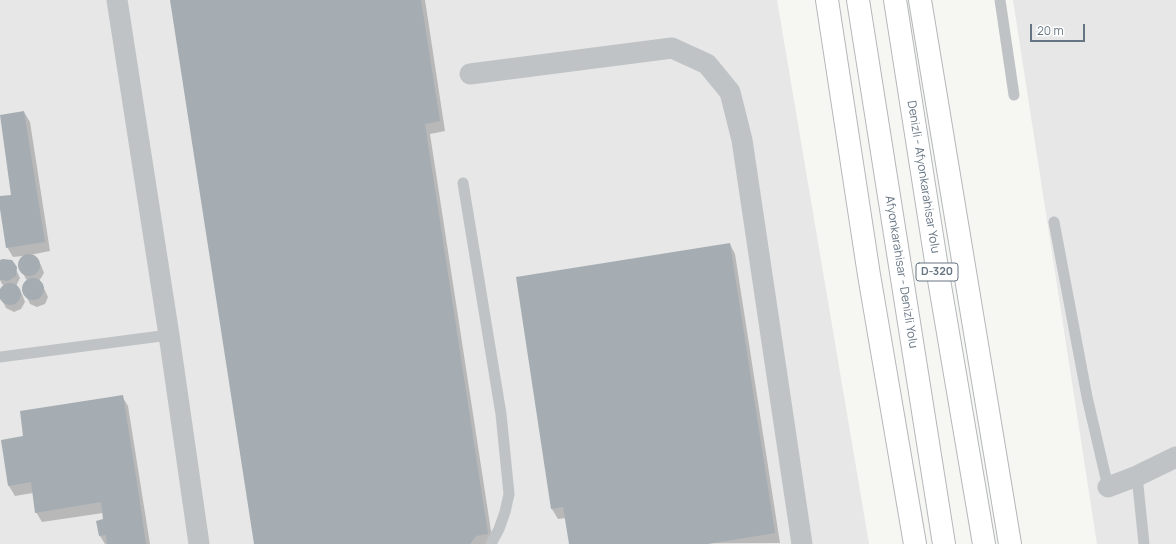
<!DOCTYPE html>
<html>
<head>
<meta charset="utf-8">
<style>
  body { margin:0 }
  #map { position:relative; width:1176px; height:544px; overflow:hidden; background:#f6f6f2; font-family:Manrope,sans-serif }
  canvas { display:block }
  .scale { position:absolute; left:1030px; top:24px; width:55px; height:18px; box-sizing:border-box; border:2px solid #667583; border-top:0; padding-left:5px; font-size:12px; line-height:14px; white-space:nowrap; color:#667583; -webkit-text-stroke:3px #fff; paint-order:stroke }
</style>
</head>
<body>
<div id="map">
<canvas width="1176" height="544"></canvas>
<div class="scale">20 m</div>
</div>
<script>
const ctx = document.querySelector('canvas').getContext('2d');
ctx.lineJoin = 'round';
function fill(path, color) { ctx.fillStyle = color; ctx.fill(path, 'evenodd'); }
const poly = rows => new Path2D(rows.map(r => 'M' + r).join(''));
function stroke(path, color, width, dash) { ctx.strokeStyle = color; ctx.lineWidth = width; ctx.lineCap = dash ? 'butt' : 'round'; ctx.setLineDash(dash || []); ctx.stroke(path); }
function write(font, color, halo, rows, align = 'center') {
  ctx.font = font + ' Manrope,sans-serif'; ctx.lineWidth = 4; ctx.setLineDash([]); ctx.textBaseline = 'middle'; ctx.strokeStyle = halo; ctx.fillStyle = color; for (const [text, x, y, turn = 0] of rows) {
    ctx.save(); ctx.translate(x, y); ctx.rotate((+turn || 0) * Math.PI / 180); ctx.textAlign = isNaN(turn) ? turn : align; if (halo) ctx.strokeText(text, 0, 0); ctx.fillText(text, 0, 0); ctx.restore();
  }
}
fill(poly([
  [0,0,777,0,869,544,0,544],
  [1013,0,1176,0,1176,544,1097,544]
]), '#e6e7e6');
fill(poly([
  [171,0,425,0,445,131,430,134,493,544,255,544],
  [24,112,30,122,50,251,30,255,37,258,41,265,44,273,39,281,41,282,48,297,45,304,37,307,30,304,23,289,26,281,29,281,26,279,19,265,23,256,13,257,7,247,0,202,0,197,13,196],
  [730,244,735,254,780,543,570,544,566,518,558,519,552,509,517,278],
  [0,262,13,263,20,278,16,286,22,294,25,302,21,309,14,312,6,308,0,295,3,286,5,286,2,284,0,280],
  [122,396,128,406,150,544,105,544,100,536,105,520,103,513,42,522,36,512,33,493,15,496,9,486,25,437]
]), '#0003');
fill(poly([
  [170,0,421,0,440,121,425,124,488,534,476,536,470,544,254,544],
  [24,111,45,242,6,248,0,209,0,196,11,195,0,115],
  [730,243,775,533,708,544,569,544,563,507,551,509,516,277],
  '18 265a11 11 0 1 1 22 0a11 11 0 1 1-22 0Z',
  [3,259,12,260,17,267,16,276,8,281,0,280,0,260],
  '22 289a11 11 0 1 1 22 0a11 11 0 1 1-22 0Z',
  '-1 294a11 11 0 1 1 22 0a11 11 0 1 1-22 0Z',
  [123,395,139,496,146,544,107,544,106,535,99,536,96,521,103,519,101,502,35,513,31,482,8,486,1,440,23,436,20,411]
]), '#a5adb3');
const trunk = poly([
  [827,0,869,275,915,544],
  [858,0,944,544],
  [895,0,938,274,984,544],
  [920,0,1010,544]
]);
stroke(trunk, '#b4b7ba', 24);
stroke(poly([
  [1000,0,1014,95],
  [463,183,501,414,509,494,505,512,499,529,491,544],
  [1054,222,1087,397,1108,487],
  [0,357,169,335],
  [1137,476,1144,544]
]), '#bfc3c6', 11);
stroke(poly([
  [117,0,169,335,199,544],
  [470,74,672,48,707,64,730,92,742,140,802,544],
  [1108,487,1137,476,1176,457]
]), '#bfc3c6', 21);
stroke(trunk, '#fff', 22);
for (const [x, y, w] of [
  [937,272,42]
]) { const box = new Path2D(); box.roundRect(x - w / 2, y - 9, w, 18, 3); ctx.fillStyle = '#fff'; ctx.fill(box); stroke(box, '#667583', 1); }
write('bold 11px', '#667583', null, [
  ["D-320",937,272]
]);
write('12px', '#667583', '#fff', [
  ["Denizli - Afyonkarahisar Yolu",923,177,81],
  ["Afyonkarahisar - Denizli Yolu",901,272,81]
]);
</script>
</body>
</html>
